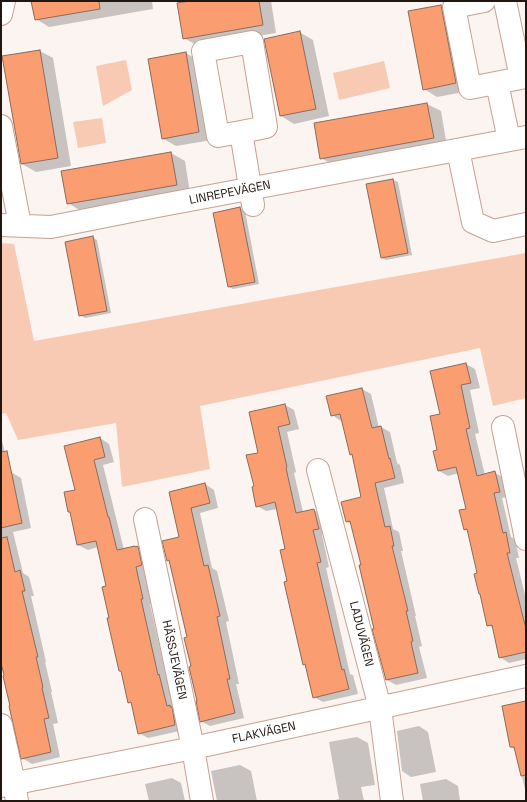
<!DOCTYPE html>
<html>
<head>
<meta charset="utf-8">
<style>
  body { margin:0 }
  #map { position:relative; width:527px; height:802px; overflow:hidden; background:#fbf4f0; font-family:"Space Grotesk",sans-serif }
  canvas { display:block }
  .frame { position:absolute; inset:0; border:2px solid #221610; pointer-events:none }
</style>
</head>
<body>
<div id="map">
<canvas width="527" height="802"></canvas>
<div class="frame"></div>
</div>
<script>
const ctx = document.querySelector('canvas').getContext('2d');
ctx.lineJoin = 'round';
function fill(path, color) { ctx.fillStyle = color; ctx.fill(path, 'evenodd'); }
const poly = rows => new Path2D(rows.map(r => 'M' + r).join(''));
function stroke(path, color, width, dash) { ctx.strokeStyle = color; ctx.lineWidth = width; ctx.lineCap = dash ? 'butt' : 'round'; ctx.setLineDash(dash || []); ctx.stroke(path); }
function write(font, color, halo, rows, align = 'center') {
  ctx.font = font + ' "Space Grotesk",sans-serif'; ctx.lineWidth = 3; ctx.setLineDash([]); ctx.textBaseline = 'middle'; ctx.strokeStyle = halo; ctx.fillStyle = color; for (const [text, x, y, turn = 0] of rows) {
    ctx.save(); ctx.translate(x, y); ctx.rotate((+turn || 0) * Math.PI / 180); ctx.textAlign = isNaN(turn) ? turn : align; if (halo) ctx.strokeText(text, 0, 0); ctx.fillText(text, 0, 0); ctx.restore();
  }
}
fill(poly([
  [126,60,132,90,103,106,96,66],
  [384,61,390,88,339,100,333,73],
  [102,118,106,143,78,148,73,122],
  [1,243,14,244,34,341,526,253,526,398,493,406,480,348,200,406,210,469,122,487,116,423,18,440,6,413,1,414]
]), '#f9cab3');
fill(poly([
  [32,1,152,1,153,9,49,27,36,19],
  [197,1,271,1,276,33,198,46,184,38],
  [440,6,454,13,469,91,437,97,424,89],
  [299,32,313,40,329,116,294,124,281,116],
  [40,51,53,58,71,166,36,172,22,164],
  [186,53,199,61,212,140,176,146,162,138],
  [427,104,441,111,447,146,335,166,321,158,315,124],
  [171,153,185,161,190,193,81,211,68,203],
  [393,180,398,182,412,255,386,260,382,258,367,185],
  [240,208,245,211,259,284,233,289,229,287,214,213],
  [92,237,97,240,111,313,85,318,80,315],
  [466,364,475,369,480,388,470,390,479,433,475,434,485,475,495,473,504,478,508,497,502,498,511,537,515,539,519,558,516,558,526,599,526,659,509,663,500,657,494,628,488,625,478,574,468,531,465,529,467,509,459,473,448,476,439,471,439,451,441,415],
  [362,389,371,394,379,428,381,427,390,432,397,463,400,465,404,483,384,488,393,529,399,532,403,551,401,551,416,616,415,616,422,646,419,647,427,678,396,685,387,680,352,524,347,522,362,498,353,455,351,454,343,420,341,421,332,415],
  [285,405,294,410,299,429,287,432,296,472,294,473,303,512,314,510,323,515,328,534,322,535,329,567,326,568,350,674,353,675,358,694,323,702,314,697,307,666,304,664,288,582,287,550,277,509,266,511,257,506,255,487,260,453],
  [1,437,10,473,11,472,21,478,31,528,13,532,23,573,29,577,34,596,31,596,46,662,45,662,52,692,51,692,58,723,53,724,60,757,32,764,22,758,1,659],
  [100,438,109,444,114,462,103,465,124,550,138,547,147,553,151,570,144,572,152,604,150,604,167,680,169,681,184,730,148,738,139,733,133,704,129,702,122,672,120,670,111,619,107,587,98,547,88,550,78,545,71,513,69,512,76,491],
  [205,484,214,490,218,508,200,513,212,568,217,571,229,621,226,622,239,684,236,684,244,718,210,726,201,721,192,667,188,638,171,562,167,560,181,538,170,492],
  [526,702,526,793,515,749,511,747],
  [419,726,428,732,436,772,411,777,402,771,397,731],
  [357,737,368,743,375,785,361,787,364,801,331,801,339,799,329,742],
  [240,765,251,771,257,801,217,801,211,771],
  [172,778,181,783,185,801,149,801,145,784],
  [446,779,458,786,460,801,423,801,420,784]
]), '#0003');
const building = poly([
  [31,1,99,1,100,9,35,20,31,1],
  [190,1,259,1,263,25,183,39,177,3,190,1],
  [441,5,456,83,423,90,408,11,441,5],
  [300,31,316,109,280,116,264,39,300,31],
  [40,50,58,158,21,164,2,56,40,50],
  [186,52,199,132,162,139,148,59,186,52],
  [427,103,434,138,320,159,314,123,427,103],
  [171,152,177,185,67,204,61,171,171,152],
  [393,179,408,253,381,258,366,184,393,179],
  [240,207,255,282,228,287,213,213,240,207],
  [93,236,107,311,79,316,65,242,93,236],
  [466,363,471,383,461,385,470,428,466,429,477,476,495,471,500,492,494,493,503,533,506,532,510,553,507,553,526,629,526,652,499,658,492,625,487,626,480,594,479,594,474,574,477,573,467,529,464,530,459,510,466,509,456,467,438,471,433,451,437,450,430,416,440,414,430,371,466,363],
  [362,388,372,428,381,426,389,459,390,458,395,478,375,483,385,527,390,526,394,546,392,546,408,611,406,611,413,641,411,642,418,673,386,680,372,629,374,629,359,565,361,565,350,521,346,522,341,502,361,497,352,454,350,455,340,414,331,416,326,396,362,388],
  [285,404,290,424,278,427,287,467,286,468,296,513,314,509,319,529,313,530,321,562,317,563,342,670,344,669,349,689,313,698,305,664,303,665,284,582,287,581,280,550,285,549,275,502,256,507,252,487,254,486,246,455,258,453,249,412,285,404],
  [100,437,105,457,94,460,108,517,109,517,117,550,135,546,135,547,138,546,142,565,136,567,143,599,141,599,158,675,159,674,167,706,170,705,170,707,172,707,175,725,138,734,131,702,128,703,121,671,119,671,107,618,109,618,102,587,106,586,96,541,77,545,70,512,68,512,64,492,75,490,64,446,100,437],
  [7,451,22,523,1,528,1,452,7,451],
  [205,483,210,503,191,508,204,566,208,565,220,616,217,617,230,679,227,679,235,713,200,722,196,701,197,701,189,667,191,666,184,638,187,637,169,560,167,561,162,541,179,537,169,492,205,483],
  [7,537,15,572,20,570,25,591,22,591,38,657,36,657,43,687,42,688,49,718,44,719,51,752,21,759,9,706,10,706,3,676,4,675,1,663,1,538,7,537],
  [526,701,526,775,521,776,514,747,510,747,502,706,526,701]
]);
fill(building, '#fa9e71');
stroke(building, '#8a6a5b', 1);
const minor = poly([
  [484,1,454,7,470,88,521,78,505,1],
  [1,14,4,1],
  [497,83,509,140],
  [1,126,20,225],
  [241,132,218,136,203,51,252,42,266,127,241,132,253,205],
  [458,150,473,222,493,231,526,224],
  [1,225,51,227,152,207,526,137],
  [503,427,526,539],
  [318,470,380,708,392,801],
  [145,519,193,748,202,801],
  [1,725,14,783,17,801],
  [1,786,193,748,526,676]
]);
stroke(minor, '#c5a292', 24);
stroke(minor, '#fff', 22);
write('12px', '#221610', '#fff', [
  ["LINREPEVÄGEN",230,193,-11],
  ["LADUVÄGEN",361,634,76],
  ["HÄSSJEVÄGEN",174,660,78],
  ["FLAKVÄGEN",264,733,-12]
]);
</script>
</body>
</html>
